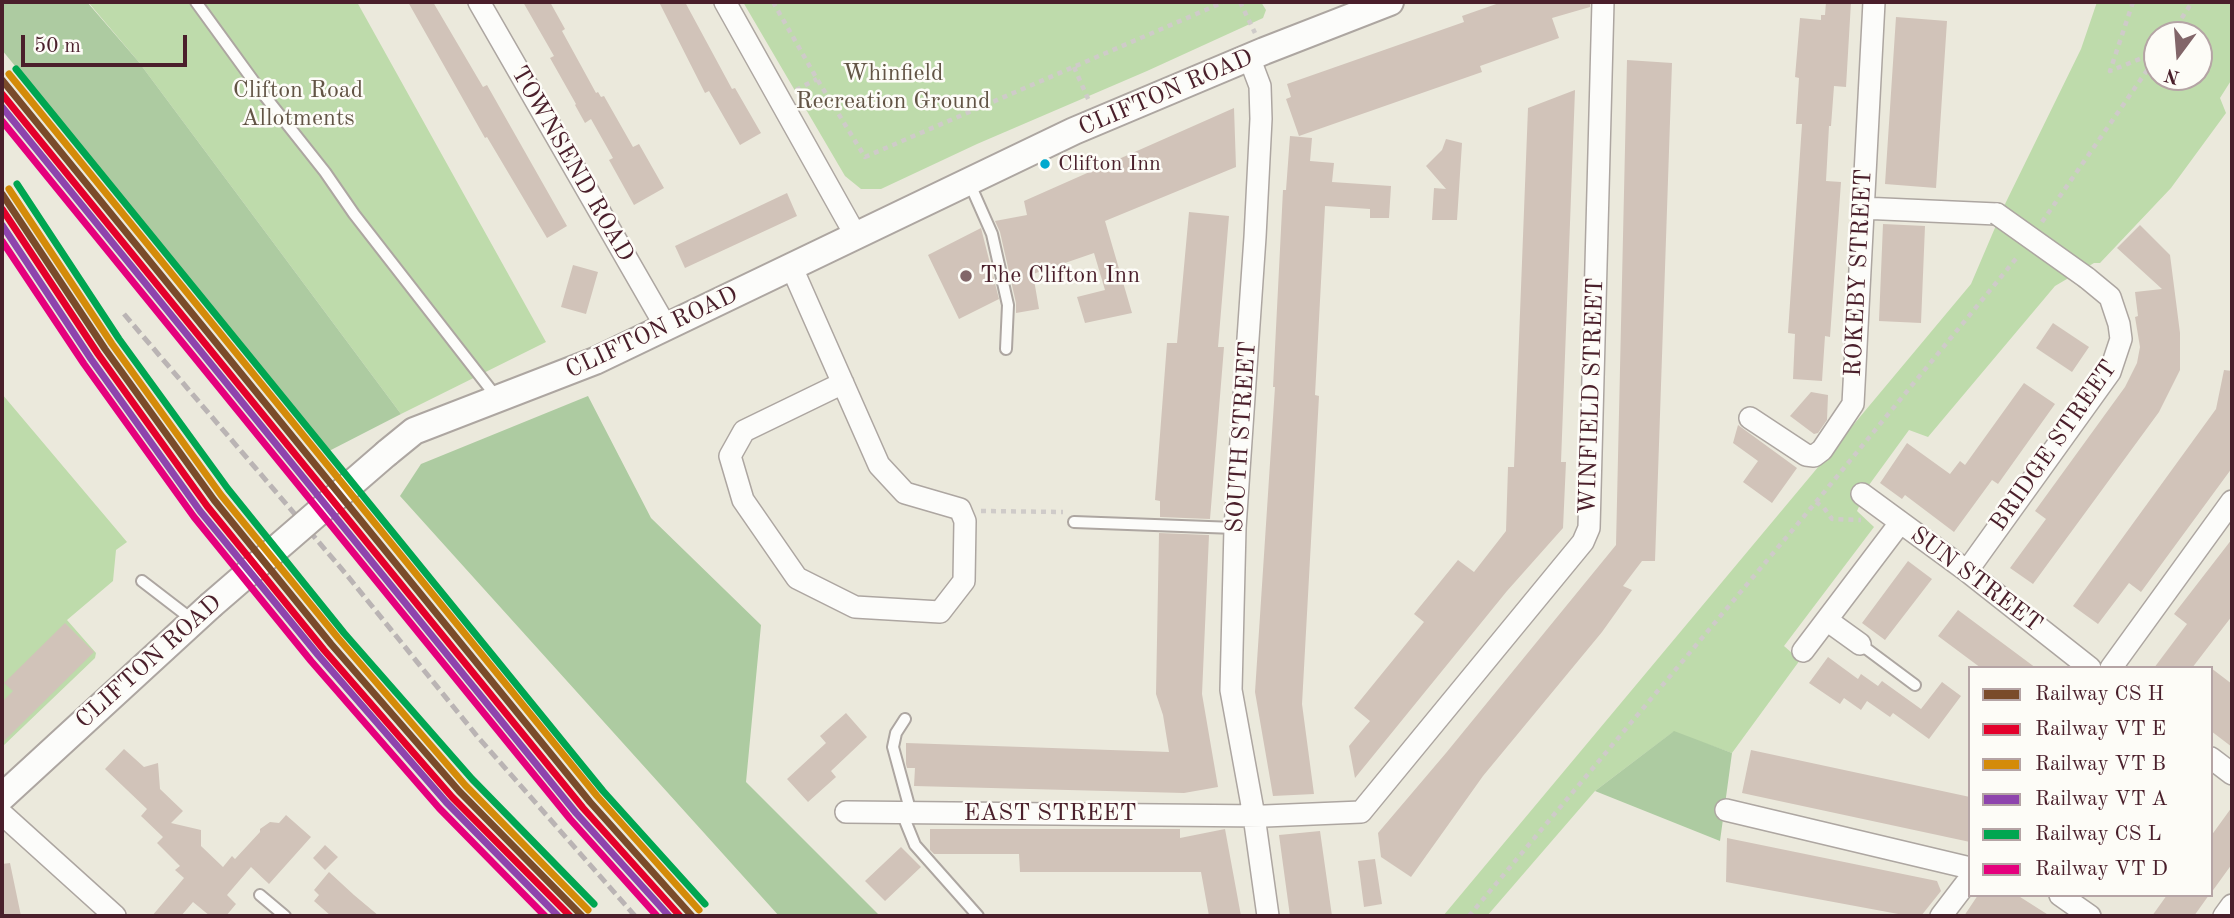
<!DOCTYPE html>
<html>
<head>
<meta charset="utf-8">
<style>
  body { margin:0 }
  #map { position:relative; width:2234px; height:918px; overflow:hidden; background:#ebe9dc; font-family:"Old Standard TT",serif }
  canvas { display:block }
  .frame { position:absolute; inset:0; border:4px solid #4a1f2b; pointer-events:none }
  .legend { position:absolute; left:1968px; top:666px; width:245px; height:231px; box-sizing:border-box; background:#fdfcf7; border:2px solid #b5a4a5; margin:0; padding:9px 12px; list-style:none; font-size:21px; color:#4a1f2b }
  .legend li { display:flex; align-items:center; gap:14px; height:35px }
  .legend b { width:35px; border:2px solid #b5a4a5 }
  .north { position:absolute; left:2143px; top:21px; width:70px; height:70px; box-sizing:border-box; background:#fdfcf7; border:2px solid #b5a4a5; border-radius:50%; rotate:196deg; font-size:19px; font-weight:700; line-height:28px; text-align:center; color:#4a1f2b }
  .north::after { content:''; display:block; margin:auto; width:24px; height:32px; background:#826669; clip-path:polygon(50% 0,100% 100%,50% 72%,0 100%) }
  .scale { position:absolute; left:21px; top:35px; width:166px; height:32px; box-sizing:border-box; border:4px solid #4a1f2b; border-top:0; padding-left:9px; font-size:21px; line-height:24px; white-space:nowrap; color:#4a1f2b; -webkit-text-stroke:5px #fdfcf7; paint-order:stroke }
</style>
</head>
<body>
<div id="map">
<canvas width="2234" height="918"></canvas>
<div class="frame"></div>
<ul class="legend">
<li><b style="height:9px;background:#7a4b2a"></b>Railway CS H</li>
<li><b style="height:9px;background:#e4002b"></b>Railway VT E</li>
<li><b style="height:9px;background:#d48b09"></b>Railway VT B</li>
<li><b style="height:9px;background:#8e44ad"></b>Railway VT A</li>
<li><b style="height:9px;background:#00a651"></b>Railway CS L</li>
<li><b style="height:9px;background:#e5007d"></b>Railway VT D</li>
</ul>
<div class="north">N</div>
<div class="scale">50 m</div>
</div>
<script>
const ctx = document.querySelector('canvas').getContext('2d');
ctx.lineJoin = 'round';
function fill(path, color) { ctx.fillStyle = color; ctx.fill(path, 'evenodd'); }
const poly = rows => new Path2D(rows.map(r => 'M' + r).join(''));
function stroke(path, color, width, dash) { ctx.strokeStyle = color; ctx.lineWidth = width; ctx.lineCap = dash ? 'butt' : 'round'; ctx.setLineDash(dash || []); ctx.stroke(path); }
function write(font, color, halo, rows, align = 'center') {
  ctx.font = font + ' "Old Standard TT",serif'; ctx.lineWidth = 5; ctx.setLineDash([]); ctx.textBaseline = 'middle'; ctx.strokeStyle = halo; ctx.fillStyle = color; for (const [text, x, y, turn = 0] of rows) {
    ctx.save(); ctx.translate(x, y); ctx.rotate((+turn || 0) * Math.PI / 180); ctx.textAlign = isNaN(turn) ? turn : align; if (halo) ctx.strokeText(text, 0, 0); ctx.fillText(text, 0, 0); ctx.restore();
  }
}
fill(poly([
  [88,2,357,2,546,342,401,414,138,61],
  [743,2,1261,2,1266,10,1263,18,1147,71,977,144,881,189,861,189,845,176],
  [2097,2,2232,2,2232,79,2220,98,2226,113,2171,188,2100,263,2094,263,2055,286,1928,437,1909,430,1869,485,1857,511,1874,527,1784,646,1800,660,1732,753,1673,732,1595,791,1487,916,1443,916,1971,284,2006,202,2081,49],
  [2157,35,2199,35,2199,77,2157,77],
  [2,394,127,542,116,550,113,581,67,620,96,653,95,658,2,747]
]), '#bedbab');
fill(poly([
  [2,2,87,2,138,61,401,414,329,451,2,50],
  [588,396,651,518,761,625,746,782,880,916,779,916,400,496,421,464],
  [1674,731,1732,753,1720,841,1595,791]
]), '#adcba1');
fill(poly([
  [408,2,433,2,483,87,487,85,567,226,547,238,487,137,485,138],
  [523,2,550,2,565,29,562,31,596,93,598,92,601,97,604,96,633,147,639,144,664,188,634,205,609,160,613,158,591,119,585,123,575,105,576,104,550,58,554,56],
  [659,2,685,2,732,89,735,88,761,133,740,145,709,91,705,93],
  [1502,2,1590,2,1590,7,1552,18,1559,38,1480,66,1482,72,1299,136,1286,99,1291,97,1287,84,1464,22,1462,16],
  [1826,2,1851,2,1846,87,1834,86,1831,126,1829,126,1826,181,1841,182,1830,337,1825,336,1822,381,1793,379,1795,334,1788,333,1802,124,1796,124,1799,78,1795,77,1800,18,1821,20,1821,15,1825,15],
  [1896,17,1947,21,1936,188,1885,184],
  [1627,60,1672,63,1655,561,1642,561,1623,586,1632,590,1602,632,1483,776,1411,877,1381,857,1378,833,1446,753,1616,545],
  [1575,90,1561,462,1566,462,1563,528,1507,591,1355,778,1349,746,1370,721,1354,708,1424,622,1414,614,1458,560,1474,572,1506,531,1508,467,1514,467,1528,108],
  [1234,108,1236,167,1105,221,1132,313,1085,323,1077,297,1105,290,1094,253,1033,274,1039,309,1016,313,1016,303,1000,232,995,221,1027,215,1024,201],
  [1290,136,1312,138,1310,161,1334,163,1332,182,1391,186,1389,218,1370,218,1370,209,1325,206,1315,395,1319,396,1302,704,1314,794,1273,796,1255,692,1275,387,1273,387,1283,190,1286,190],
  [1446,139,1462,143,1457,220,1432,220,1434,188,1446,189,1426,166,1442,150],
  [787,193,797,216,685,268,675,246],
  [1189,212,1229,216,1218,347,1224,347,1210,519,1160,517,1160,501,1155,500,1167,343,1177,343],
  [1883,224,1925,226,1921,323,1879,321],
  [2140,225,2170,255,2180,333,2180,370,2159,412,2033,584,2010,568,2046,519,2035,511,2125,387,2137,363,2140,347,2135,317,2138,316,2135,292,2162,289,2117,248],
  [981,228,999,299,959,319,928,255],
  [573,265,598,272,586,314,561,307],
  [2053,323,2089,347,2072,372,2036,348],
  [2224,370,2232,371,2232,468,2141,592,2129,583,2098,624,2073,606,2216,409],
  [2024,383,2055,404,1998,484,1992,480,1954,532,1905,495,1902,499,1880,483,1907,443,1950,474,1960,461,1965,465],
  [1811,392,1828,395,1827,420,1818,433,1814,434,1790,416],
  [1738,425,1797,468,1772,503,1743,482,1758,461,1733,443],
  [1159,533,1209,535,1202,694,1218,787,1184,793,914,786,915,768,907,768,906,764,906,743,1169,752,1163,715,1156,694],
  [2232,539,2232,616,2192,668,2154,668,2187,624,2174,614],
  [1908,561,1932,579,1885,640,1862,623],
  [1958,610,2036,668,1981,668,1938,636],
  [65,623,94,652,2,743,2,702,13,691,4,683],
  [1828,657,1858,679,1861,674,1878,686,1882,681,1921,709,1942,682,1961,696,1929,739,1893,713,1890,717,1867,701,1861,710,1844,698,1840,704,1809,683],
  [2211,668,2232,684,2232,747,2211,731],
  [846,713,867,737,831,771,836,777,808,802,787,779,826,743,820,736],
  [124,749,144,767,158,763,160,789,183,811,171,823,201,830,201,846,223,867,232,856,235,859,260,832,260,829,270,822,279,823,286,815,311,837,269,884,251,867,227,895,236,904,226,916,210,916,193,902,181,916,152,916,184,878,175,870,180,866,157,843,163,837,141,816,147,809,105,769],
  [1751,750,1970,797,1970,842,1742,793],
  [2232,807,2232,864,2211,893,2211,836],
  [930,829,1180,829,1180,838,1225,829,1241,916,1209,916,1201,872,1020,872,1019,854,934,854,930,850],
  [1320,831,1332,916,1290,916,1279,835],
  [1727,838,1937,881,1941,891,1921,916,1909,916,1726,882],
  [325,845,338,857,325,870,313,858],
  [901,847,921,867,885,901,865,881],
  [1375,859,1382,904,1364,907,1358,861],
  [10,863,21,916,2,916,2,864],
  [329,872,354,895,379,916,331,916,314,901,319,895,314,890],
  [1978,895,2017,895,2050,916,1964,916],
  [2167,895,2209,895,2194,916,2152,916]
]), '#d1c3b9');
const service = poly([
  [196,2,260,90,325,172,354,214,498,399],
  [969,182,992,234,1008,305,1006,349],
  [1074,522,1235,528],
  [142,581,194,621],
  [1860,644,1915,685],
  [905,719,896,733,893,747,911,813],
  [902,813,915,845,978,916],
  [260,895,285,916]
]);
const minor = poly([
  [479,2,666,327],
  [725,2,856,236],
  [1249,57,1260,86,1261,119,1255,237,1235,528,1231,690,1254,816,1268,916],
  [1861,208,1997,214],
  [792,268,879,465,905,493,960,509,965,521,964,581,940,612,855,607,797,578,743,500,730,456,744,431,843,383],
  [1750,418,1806,455,1814,456,1822,450,1853,404,1874,2],
  [1862,494,1967,571,2090,668],
  [1967,571,2110,372,2121,339,2119,324,2110,297,2087,278],
  [1828,621,1860,644],
  [1803,651,1900,523],
  [2111,668,2232,501],
  [2211,758,2232,774],
  [1726,810,1970,868],
  [846,812,1265,816,1361,812,1583,542,1589,528,1603,2],
  [2,814,115,916],
  [2060,895,2090,916],
  [1941,916,1970,878],
  [2224,916,2232,905]
]);
const tertiary = poly([
  [387,453,414,431,595,361,1074,131,1264,51,1390,2],
  [2,797,210,606]
]);
stroke(service, '#ada6a1', 14);
stroke(minor, '#ada6a1', 24);
stroke(tertiary, '#ada6a1', 30);
stroke(poly([
  [773,2,817,79,865,157,1224,2],
  [1240,2,1255,33],
  [2133,2,2110,71,2157,52],
  [2171,35,2192,2],
  [1074,67,1089,101],
  [796,90,817,79],
  [2042,222,2157,56],
  [1816,502,1824,508,1832,519,1861,520],
  [981,511,1063,512],
  [1469,916,1816,502,2019,255]
]), '#cfcbc9', 4.5, [5, 5]);
stroke(service, '#fcfcfa', 10);
stroke(minor, '#fcfcfa', 21);
stroke(tertiary, '#fcfcfa', 26);
stroke(poly([
  [124,314,346,574,477,736,635,916]
]), '#bab4b4', 5, [10, 5]);
const minorBridge = poly([
  [1997,214,2087,278]
]);
const tertiaryBridge = poly([
  [210,606,387,453]
]);
stroke(minorBridge, '#ada6a1', 24, []);
stroke(tertiaryBridge, '#ada6a1', 30, []);
stroke(minorBridge, '#fcfcfa', 21);
stroke(tertiaryBridge, '#fcfcfa', 26);
stroke(poly([
  [2,80,590,802,692,916],
  [2,194,105,349,214,500,331,644,459,791,582,916]
]), '#7a4b2a', 7);
stroke(poly([
  [2,94,583,808,680,916],
  [2,209,98,354,207,506,324,650,452,797,570,916]
]), '#e4002b', 7);
stroke(poly([
  [9,74,597,796,699,910],
  [9,189,112,344,221,495,338,638,465,785,588,910]
]), '#d48b09', 7);
stroke(poly([
  [2,107,576,813,669,916],
  [2,225,91,359,200,511,318,655,446,802,558,916]
]), '#8e44ad', 7);
stroke(poly([
  [16,69,603,791,705,904],
  [17,184,119,339,228,489,344,633,472,779,594,904]
]), '#00a651', 7);
stroke(poly([
  [2,121,570,819,657,916],
  [2,241,84,364,194,517,311,661,439,808,545,916]
]), '#e5007d', 7);
for (const [x, y, r, color] of [
  [1045,164,6,"#00a9ce"],
  [966,276,7,"#826669"]
]) { const dot = new Path2D(); dot.arc(x, y, r, 0, 2 * Math.PI); ctx.fillStyle = color; ctx.fill(dot); stroke(dot, '#fdfcf7', 2.5); }
write('22px', '#4a1f2b', '#fdfcf7', [
  ["Clifton Inn",1058,164]
], 'left');
write('24px', '#625445', '#fdfcf7', [
  ["Whinfield",893,74],
  ["Recreation Ground",893,102],
  ["Clifton Road",298,91],
  ["Allotments",298,119]
]);
write('24px', '#4a1f2b', '#fdfcf7', [
  ["CLIFTON ROAD",1166,93,-23],
  ["TOWNSEND ROAD",572,164,60],
  ["ROKEBY STREET",1859,273,-87],
  ["CLIFTON ROAD",652,333,-25],
  ["WINFIELD STREET",1592,396,-88],
  ["SOUTH STREET",1242,437,-86],
  ["BRIDGE STREET",2054,446,-55],
  ["SUN STREET",1976,580,37],
  ["CLIFTON ROAD",149,662,-42],
  ["EAST STREET",1050,814]
]);
write('24px', '#4a1f2b', '#fdfcf7', [
  ["The Clifton Inn",980,276]
], 'left');
</script>
</body>
</html>
